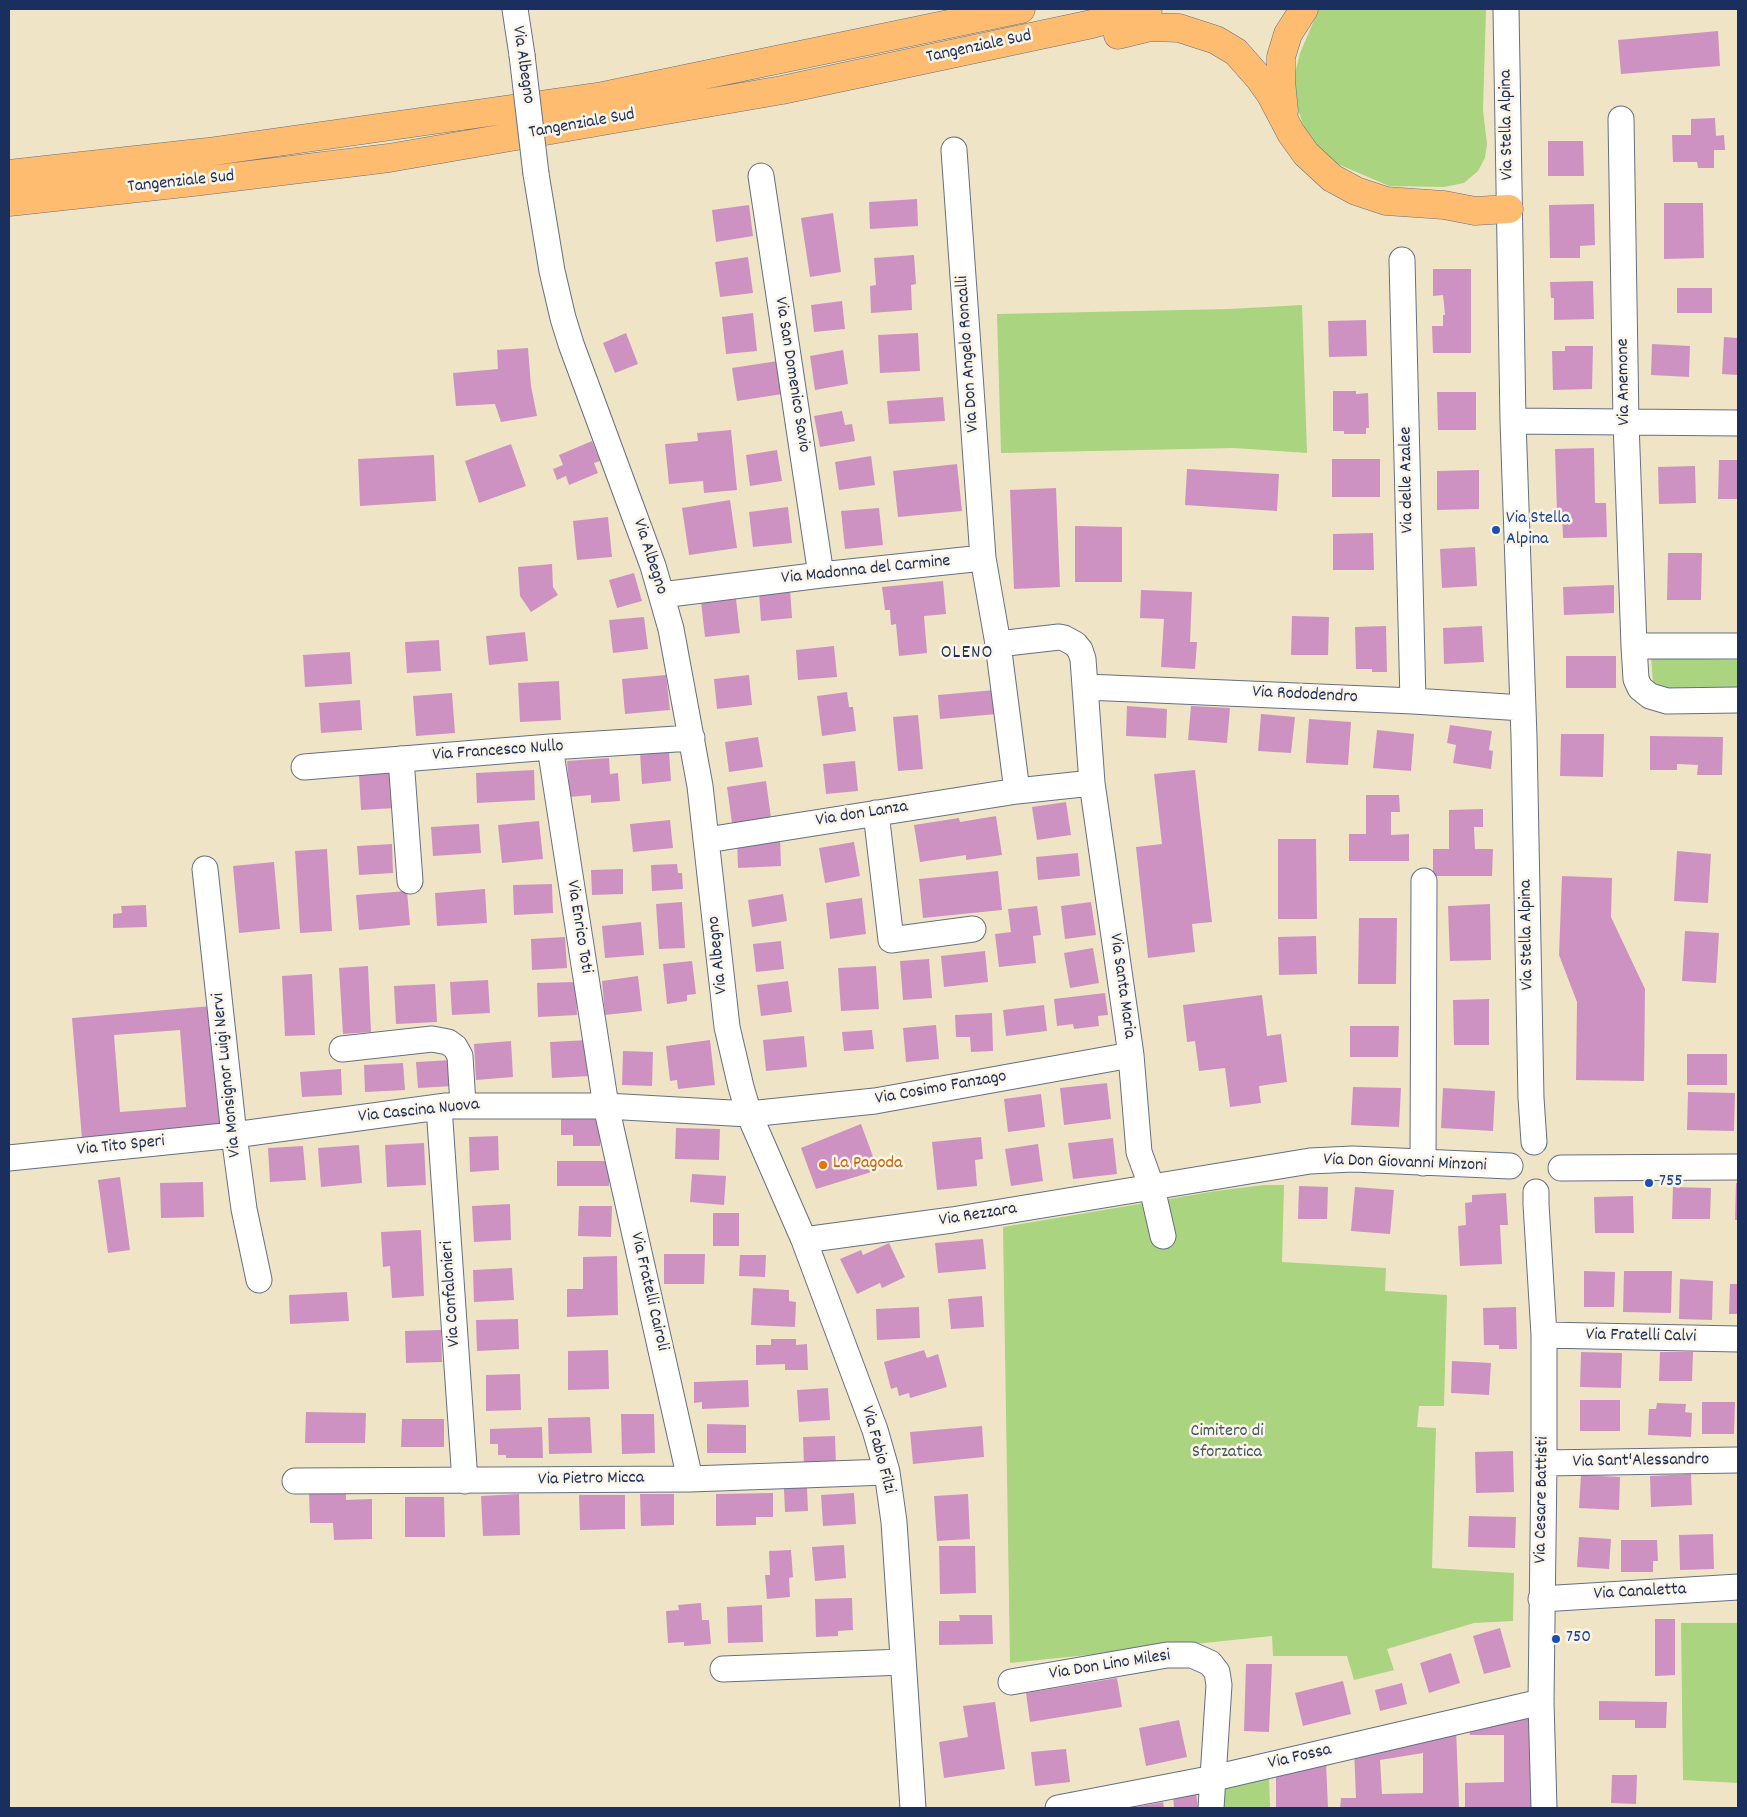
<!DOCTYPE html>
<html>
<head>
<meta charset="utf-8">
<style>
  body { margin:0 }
  #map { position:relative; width:1747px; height:1817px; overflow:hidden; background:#efe5c6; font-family:Dekko,sans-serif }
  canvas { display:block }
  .frame { position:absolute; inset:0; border:10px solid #1b2f5e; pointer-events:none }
</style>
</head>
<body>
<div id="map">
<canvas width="1747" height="1817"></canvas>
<div class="frame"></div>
</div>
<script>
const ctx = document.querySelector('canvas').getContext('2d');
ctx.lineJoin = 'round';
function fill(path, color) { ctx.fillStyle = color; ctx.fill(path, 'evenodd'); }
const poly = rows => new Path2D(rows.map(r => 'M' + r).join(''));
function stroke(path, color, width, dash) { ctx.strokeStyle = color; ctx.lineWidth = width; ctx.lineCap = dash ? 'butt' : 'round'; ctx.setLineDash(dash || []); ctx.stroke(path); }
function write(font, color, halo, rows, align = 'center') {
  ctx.font = font + ' Dekko,sans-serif'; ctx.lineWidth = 5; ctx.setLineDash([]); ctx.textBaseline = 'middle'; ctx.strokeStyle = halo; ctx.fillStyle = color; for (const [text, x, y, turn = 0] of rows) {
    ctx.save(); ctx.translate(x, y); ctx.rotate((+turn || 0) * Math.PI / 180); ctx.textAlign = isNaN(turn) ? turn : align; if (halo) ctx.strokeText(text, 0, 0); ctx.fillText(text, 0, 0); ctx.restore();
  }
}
fill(poly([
  [1319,9,1486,9,1483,110,1487,144,1485,158,1478,171,1464,183,1444,187,1389,186,1326,159,1306,134,1297,106,1294,77,1300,53],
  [1302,305,1307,453,1234,448,1001,453,997,314,1229,309],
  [1651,657,1738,660,1738,692,1662,689,1653,683],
  [1264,1185,1284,1185,1282,1262,1386,1268,1385,1291,1447,1295,1444,1406,1419,1406,1417,1427,1436,1428,1432,1568,1514,1573,1513,1621,1474,1623,1387,1649,1394,1670,1354,1680,1347,1656,1273,1656,1272,1636,1010,1663,1003,1227,1216,1191],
  [1681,1623,1738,1623,1738,1783,1683,1780],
  [1269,1776,1270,1808,1218,1808,1221,1785]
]), '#aad47f');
fill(poly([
  [1718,31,1720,66,1621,74,1618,40],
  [1715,118,1716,136,1724,135,1725,150,1714,150,1714,168,1698,168,1697,162,1673,162,1672,135,1691,135,1691,119],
  [1548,141,1583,141,1584,176,1548,176],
  [917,199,918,226,870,229,869,202],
  [1664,203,1703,203,1704,258,1664,259],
  [1594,204,1595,245,1580,246,1580,258,1550,258,1549,205],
  [749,205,753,236,716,242,712,210],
  [833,213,841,272,810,277,801,218],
  [914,255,916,284,911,285,912,310,871,313,870,286,876,285,874,258],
  [748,257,753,293,720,297,715,262],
  [1433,269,1471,269,1471,353,1433,353,1432,326,1443,326,1443,315,1445,315,1443,295,1433,296],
  [1593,281,1594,319,1554,320,1554,298,1551,298,1550,282],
  [1677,288,1712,288,1712,313,1677,313],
  [842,301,845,329,814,332,811,305],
  [753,313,757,351,726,354,722,317],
  [1366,320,1367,356,1329,357,1328,321],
  [626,333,638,364,615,373,603,343],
  [918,333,920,371,880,373,878,335],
  [1724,337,1738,338,1738,375,1722,374],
  [1652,344,1690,346,1689,377,1651,375],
  [1565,346,1593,346,1592,389,1553,390,1552,351,1565,351],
  [528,348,531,386,537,416,501,422,495,404,456,406,453,373,498,369,497,350],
  [843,350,848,384,815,390,810,356],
  [784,360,789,393,737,401,732,368],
  [1333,391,1356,391,1356,394,1368,393,1369,428,1366,428,1366,434,1344,434,1344,431,1333,431],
  [1437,392,1476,392,1476,430,1438,430],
  [943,397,945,421,889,424,887,401],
  [842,411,845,425,852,424,855,441,820,447,814,416],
  [731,430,737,490,704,493,703,481,669,484,665,444,698,441,697,433],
  [592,441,600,461,594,463,598,473,569,485,566,476,557,480,553,469,563,465,559,455],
  [511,444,526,486,479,503,465,461],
  [1594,448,1595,503,1606,503,1607,537,1563,538,1562,512,1557,512,1555,449],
  [777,450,782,481,750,486,746,455],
  [434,455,436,501,360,506,358,459],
  [871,456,875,485,839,490,835,462],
  [1332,459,1380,459,1380,497,1332,497],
  [1719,460,1738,460,1738,499,1718,499],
  [957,464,962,511,898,517,893,471],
  [1695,466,1696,503,1659,504,1658,467],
  [1187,469,1279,474,1277,511,1185,505],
  [1479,470,1479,509,1437,510,1437,471],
  [1056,488,1060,587,1014,589,1010,490],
  [730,500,737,548,689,555,682,508],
  [788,507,792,543,753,547,749,512],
  [879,508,883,545,845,549,841,511],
  [608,517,612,557,577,560,573,521],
  [1075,526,1122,527,1122,582,1075,582],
  [1373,533,1374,570,1333,570,1333,534],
  [1475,547,1477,586,1442,588,1440,549],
  [1668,553,1702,553,1701,600,1667,600],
  [552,564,553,587,558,595,531,612,520,596,518,567],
  [634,573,642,601,617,608,609,580],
  [943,581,946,614,924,616,927,653,899,656,896,624,891,625,890,610,885,610,882,587],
  [1614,585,1614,613,1564,615,1563,587],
  [790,589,792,618,761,621,759,592],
  [1141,590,1192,592,1190,642,1197,642,1195,669,1161,667,1164,619,1140,618],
  [736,599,740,633,705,637,701,602],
  [1292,616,1329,617,1328,655,1291,655],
  [644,617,648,649,613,653,609,620],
  [1386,626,1387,672,1372,672,1372,669,1356,669,1355,627],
  [1482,626,1484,662,1444,664,1443,628],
  [525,632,528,661,489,665,486,636],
  [439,640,441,671,407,673,405,642],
  [834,646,837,677,798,680,796,650],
  [350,652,352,684,305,687,303,655],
  [1566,656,1616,656,1616,688,1566,688],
  [666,675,670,710,625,714,622,679],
  [749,675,752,705,717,709,714,679],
  [559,681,561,720,520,722,518,683],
  [995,690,997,714,940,719,938,695],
  [847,692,849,707,853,707,856,731,822,736,817,696],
  [452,693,455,733,416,736,413,696],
  [360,700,362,730,321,733,319,703],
  [1127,706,1167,709,1166,738,1126,736],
  [1191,706,1230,708,1227,743,1188,740],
  [1261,714,1295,717,1291,753,1258,751],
  [918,715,923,769,898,771,893,717],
  [1309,719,1351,722,1348,765,1306,763],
  [1450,725,1492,731,1489,750,1493,751,1491,769,1453,763,1456,745,1447,743],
  [1377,730,1414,734,1411,771,1373,768],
  [1561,734,1604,734,1603,777,1560,776],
  [1650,736,1723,737,1722,775,1697,775,1698,765,1677,764,1677,770,1650,770],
  [758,737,763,767,729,772,725,742],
  [669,752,671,781,642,784,640,753],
  [609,758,610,774,618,773,620,801,591,803,591,795,570,797,567,761],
  [855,761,858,791,826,794,823,764],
  [534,770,535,800,477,803,476,773],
  [1195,770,1212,922,1192,924,1195,952,1148,958,1136,847,1162,844,1154,774],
  [393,773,395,808,361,810,359,775],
  [766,781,771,818,732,823,727,787],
  [1366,795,1399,795,1400,812,1391,812,1391,835,1409,834,1409,861,1349,861,1349,834,1366,834],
  [1066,802,1071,835,1037,840,1032,807],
  [1483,809,1483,827,1474,827,1475,849,1493,849,1492,876,1433,876,1433,849,1449,849,1449,810],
  [996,816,1002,855,966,860,966,855,920,862,914,825,959,818,960,822],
  [670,820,673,848,633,852,630,824],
  [539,821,543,859,502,863,498,825],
  [479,824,481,853,433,856,431,827],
  [780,837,781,866,738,868,737,839],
  [1278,839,1316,839,1317,919,1278,919],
  [854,842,860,876,825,883,819,848],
  [392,844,393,873,359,875,357,846],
  [327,849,332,931,300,933,295,851],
  [1677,851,1711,854,1708,903,1674,901],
  [1078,853,1080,876,1038,880,1036,857],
  [274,862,280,929,239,933,233,866],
  [677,864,678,873,682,873,683,889,652,891,651,865],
  [623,869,623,894,592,895,591,870],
  [998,871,1002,910,923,918,919,879],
  [1562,876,1612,878,1611,917,1645,989,1644,1081,1576,1080,1577,1002,1559,955],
  [552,884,553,913,514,915,513,885],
  [485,889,487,923,437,926,435,893],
  [407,891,410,925,359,930,356,895],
  [783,894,787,921,752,927,748,900],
  [862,898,866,934,830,939,826,903],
  [682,902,685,948,659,949,656,904],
  [1091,902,1096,935,1065,939,1061,906],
  [1490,904,1491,960,1450,961,1448,906],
  [146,905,147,927,113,928,113,914,122,913,121,906],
  [1037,906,1041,935,1033,936,1036,963,999,967,995,934,1011,932,1008,909],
  [1359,918,1397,918,1396,984,1358,984],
  [641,922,644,955,605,958,602,926],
  [1685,931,1719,933,1716,983,1682,981],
  [1316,936,1317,974,1279,975,1278,937],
  [565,937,567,968,532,970,531,939],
  [781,941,784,969,756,972,753,944],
  [1093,948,1099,983,1070,988,1064,953],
  [985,951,988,982,944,987,941,956],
  [929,959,932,998,903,1000,900,961],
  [692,961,696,994,687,995,687,1001,667,1004,663,964],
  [368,966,371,1032,343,1034,339,968],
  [876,966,879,1009,841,1011,838,968],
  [312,974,315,1035,285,1036,282,976],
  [638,976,642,1011,605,1015,602,981],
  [488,980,490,1013,452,1015,450,982],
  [788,981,792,1012,761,1016,757,985],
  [576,982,577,1015,538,1017,537,983],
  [435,984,437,1022,396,1024,394,986],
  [1105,993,1108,1015,1098,1016,1099,1026,1074,1029,1073,1024,1057,1026,1054,999],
  [1262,995,1267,1036,1281,1034,1287,1082,1259,1086,1261,1103,1230,1107,1225,1068,1199,1071,1195,1041,1187,1042,1183,1005],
  [1489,999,1489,1045,1454,1045,1453,1000],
  [1044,1005,1047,1031,1006,1036,1003,1010],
  [212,1006,222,1127,82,1139,72,1018],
  [180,1030,186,1107,120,1112,114,1035],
  [992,1013,993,1051,971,1052,970,1037,956,1037,955,1015],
  [936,1025,939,1059,906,1062,903,1028],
  [1350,1026,1399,1026,1398,1057,1350,1057],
  [872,1030,874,1049,844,1051,842,1032],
  [804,1036,807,1067,766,1071,763,1040],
  [589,1040,590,1076,552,1078,550,1042],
  [710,1040,715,1085,678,1089,677,1080,670,1081,666,1046],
  [511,1041,513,1077,476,1080,474,1044],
  [623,1051,653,1052,652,1086,622,1085],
  [1687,1054,1727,1054,1727,1085,1687,1085],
  [452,1060,453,1086,418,1088,416,1062],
  [403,1063,405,1090,365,1092,364,1065],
  [341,1069,342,1095,302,1097,300,1072],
  [1107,1083,1111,1119,1064,1125,1060,1088],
  [1353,1087,1401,1088,1399,1127,1351,1125],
  [1443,1088,1495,1091,1493,1131,1441,1128],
  [1688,1092,1735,1093,1734,1131,1687,1130],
  [1041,1094,1045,1127,1008,1132,1004,1099],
  [561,1116,600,1116,600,1146,573,1146,573,1135,561,1135],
  [861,1124,878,1170,816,1189,801,1148],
  [676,1128,720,1129,719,1160,675,1159],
  [498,1136,499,1170,470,1172,469,1137],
  [981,1137,983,1159,975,1160,977,1186,937,1190,932,1142],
  [1113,1138,1117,1174,1073,1179,1068,1143],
  [424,1143,426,1185,387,1187,385,1145],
  [1038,1144,1043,1181,1011,1186,1005,1149],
  [359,1145,362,1183,321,1187,318,1148],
  [303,1146,306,1180,270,1182,268,1148],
  [557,1161,609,1161,609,1186,557,1186],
  [692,1174,726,1176,724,1205,690,1202],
  [120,1177,130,1250,108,1253,98,1180],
  [203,1182,204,1217,161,1218,160,1183],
  [1736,1183,1738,1183,1738,1220,1735,1220],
  [1299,1186,1328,1187,1327,1219,1298,1219],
  [1355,1187,1394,1190,1390,1234,1351,1231],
  [1673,1187,1711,1188,1710,1219,1672,1219],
  [1506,1193,1508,1225,1500,1225,1502,1264,1460,1266,1458,1226,1466,1225,1465,1203,1472,1202,1472,1195],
  [1633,1196,1634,1233,1595,1233,1594,1197],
  [510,1204,511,1240,474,1242,472,1206],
  [579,1206,612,1206,611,1237,578,1236],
  [713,1213,739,1213,739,1246,713,1246],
  [421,1230,424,1296,392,1298,390,1266,383,1267,381,1232],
  [983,1239,986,1269,938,1273,935,1243],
  [889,1243,905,1277,882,1288,880,1283,857,1294,840,1259,861,1250,863,1255],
  [664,1254,705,1254,704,1284,664,1284],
  [740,1255,766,1255,765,1277,739,1276],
  [617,1256,618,1315,567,1317,567,1289,583,1289,583,1257],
  [512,1268,514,1300,474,1302,473,1270],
  [1584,1271,1615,1272,1614,1307,1584,1307],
  [1624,1271,1672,1271,1671,1313,1623,1312],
  [1680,1279,1713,1281,1712,1320,1679,1319],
  [1730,1284,1738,1284,1738,1314,1729,1314],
  [753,1288,789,1290,789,1301,796,1302,795,1327,751,1325],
  [347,1292,349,1321,290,1324,289,1295],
  [982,1296,984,1327,951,1329,948,1299],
  [919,1307,920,1338,877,1340,876,1309],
  [1516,1307,1517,1349,1499,1349,1499,1345,1484,1345,1483,1308],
  [518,1319,519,1349,477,1351,476,1320],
  [441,1330,442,1362,406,1363,405,1331],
  [771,1339,796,1339,796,1345,807,1344,808,1370,785,1370,785,1364,756,1365,756,1345,771,1345],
  [608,1350,609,1389,568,1390,568,1351],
  [924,1350,927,1358,938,1354,947,1387,910,1398,909,1393,899,1396,897,1387,891,1389,884,1362],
  [1581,1352,1622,1353,1621,1388,1580,1387],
  [1660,1352,1693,1352,1692,1381,1659,1381],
  [1452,1361,1491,1363,1489,1395,1451,1393],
  [520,1374,521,1410,486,1411,486,1375],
  [748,1380,749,1407,702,1409,702,1402,694,1403,694,1382],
  [828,1388,830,1420,799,1422,797,1390],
  [1580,1400,1620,1400,1620,1431,1580,1431],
  [1702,1402,1735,1402,1734,1434,1702,1434],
  [1657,1403,1686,1404,1685,1412,1692,1413,1691,1437,1648,1435,1649,1409,1656,1409],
  [306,1412,366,1413,365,1443,305,1443],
  [621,1414,654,1414,655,1453,622,1454],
  [590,1417,592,1453,549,1454,548,1418],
  [402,1419,444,1419,444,1447,401,1447],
  [707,1424,746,1425,746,1453,707,1453],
  [982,1426,984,1457,913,1464,910,1432],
  [542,1427,543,1458,506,1458,506,1455,498,1455,498,1444,490,1444,490,1429],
  [835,1436,836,1466,804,1467,803,1437],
  [1513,1451,1514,1492,1476,1493,1475,1452],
  [1691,1474,1692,1505,1651,1507,1650,1476],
  [1581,1475,1620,1477,1619,1510,1579,1508],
  [807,1487,808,1511,785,1512,784,1489],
  [309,1492,346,1492,346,1500,372,1499,372,1539,334,1540,333,1523,310,1523],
  [773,1493,773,1517,756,1517,756,1525,716,1526,716,1494],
  [854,1493,856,1524,823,1526,821,1495],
  [519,1494,520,1535,483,1536,481,1496],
  [640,1494,674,1494,674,1525,641,1526],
  [968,1494,970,1539,937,1541,934,1496],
  [579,1495,625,1495,625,1529,580,1530],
  [405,1497,444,1497,445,1537,405,1537],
  [1469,1516,1516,1517,1515,1548,1468,1547],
  [1713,1534,1714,1569,1680,1570,1679,1535],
  [1579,1537,1611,1539,1609,1569,1577,1567],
  [1621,1540,1657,1540,1658,1561,1653,1561,1653,1572,1621,1572],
  [844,1545,846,1578,815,1581,812,1547],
  [939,1546,975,1546,976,1593,940,1594],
  [791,1550,793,1577,789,1578,790,1597,767,1599,765,1575,770,1575,769,1551],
  [852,1598,853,1630,838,1631,838,1636,816,1637,815,1599],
  [701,1603,702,1620,709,1620,711,1644,684,1646,684,1642,668,1643,666,1611,679,1610,678,1605],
  [762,1605,763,1642,728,1643,727,1607],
  [959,1615,992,1615,993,1644,939,1645,939,1621,960,1621],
  [1655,1619,1675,1619,1675,1675,1655,1676],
  [1500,1628,1511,1667,1484,1674,1473,1636],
  [1451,1653,1460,1683,1429,1693,1420,1663],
  [1246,1664,1272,1664,1269,1732,1244,1731],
  [1117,1678,1122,1707,1030,1722,1026,1693],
  [1343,1681,1351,1714,1303,1726,1295,1693],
  [1402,1683,1407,1704,1380,1711,1375,1690],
  [1599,1701,1667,1702,1666,1728,1635,1728,1635,1720,1599,1720],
  [995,1702,1005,1769,944,1778,939,1742,968,1737,963,1706],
  [1536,1714,1535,1808,1465,1808,1465,1783,1504,1782,1504,1735,1470,1735,1468,1723],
  [1179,1720,1187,1757,1146,1766,1139,1728],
  [1456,1727,1459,1808,1340,1808,1341,1798,1356,1798,1354,1748],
  [1423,1753,1423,1793,1382,1794,1380,1760],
  [1066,1749,1070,1782,1035,1786,1031,1752],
  [1326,1761,1328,1808,1276,1808,1276,1774,1302,1771,1301,1765],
  [1612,1775,1637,1775,1636,1804,1611,1803],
  [1196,1792,1198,1808,1174,1808,1173,1794],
  [1163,1802,1164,1808,1136,1808,1136,1807]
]), '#ce92c2');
const minor = poly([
  [515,9,522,55],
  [1506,9,1513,421,1524,737,1531,1098,1534,1142],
  [1621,119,1626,422,1634,646],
  [954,150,983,558],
  [536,174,552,271,563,318,571,344,653,566,671,629,700,786,727,1027,741,1087,749,1114,804,1240,875,1430,887,1472,894,1522,913,1808],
  [761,176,821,575],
  [1402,260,1413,701],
  [1513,421,1738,423],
  [662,595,821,575,983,558,998,644],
  [1738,646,1634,646,1636,679,1640,688,1650,696,1667,701,1738,700],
  [1086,687,1413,701,1523,708],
  [550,747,606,1106,690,1479],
  [401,759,410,881],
  [304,767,550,747,692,738],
  [1092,783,1017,791,998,644,1059,637,1064,638,1075,644,1080,650,1083,659,1092,783,1131,1055,1139,1152,1152,1188,1163,1236],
  [876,813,891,940,973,929],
  [707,840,1017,791],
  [205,869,234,1135,244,1209,259,1280],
  [342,1049,432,1039,448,1042,455,1047,460,1056,463,1105],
  [439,1107,465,1481],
  [9,1158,234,1135,446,1106,606,1106,749,1114,875,1101,1131,1055],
  [1423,1163,1424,881],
  [1561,1168,1738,1167],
  [1536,1192,1536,1204,1544,1335,1544,1463,1541,1702,1544,1808],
  [804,1240,952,1220,1310,1161,1353,1159,1510,1166],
  [1544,1335,1738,1339],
  [1544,1463,1738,1460],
  [295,1481,690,1479,887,1472],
  [1541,1599,1738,1587],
  [723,1669,903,1662],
  [1011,1682,1167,1655,1192,1655,1210,1663,1217,1672,1219,1685,1211,1808],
  [1058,1808,1214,1778,1541,1702]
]);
const highway = poly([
  [1118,35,1151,27,1179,28,1216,40,1236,52,1259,78,1271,95,1291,133,1306,154,1332,178,1356,191,1386,201,1444,205,1475,211,1509,209],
  [1284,111,1281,81,1281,57,1288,34,1304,9],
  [9,174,208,152,603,96,1021,9],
  [9,202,193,182,389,158,782,90,1092,24,1148,9]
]);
stroke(minor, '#656f82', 27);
stroke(highway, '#656f82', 29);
stroke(minor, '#fff', 25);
stroke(highway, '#fdbc6f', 28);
const minorBridge = poly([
  [522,55,536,174]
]);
stroke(minorBridge, '#656f82', 27, []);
stroke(minorBridge, '#fff', 25);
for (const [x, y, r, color] of [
  [1496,530,5,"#1a4fb4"],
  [823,1165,5,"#e8710a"],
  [1649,1183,5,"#1a4fb4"],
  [1556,1639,5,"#1a4fb4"]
]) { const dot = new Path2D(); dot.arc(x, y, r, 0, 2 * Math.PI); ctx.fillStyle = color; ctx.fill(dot); stroke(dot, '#fcf5e5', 2); }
write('18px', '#1b2f5e', '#fcf5e5', [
  ["Tangenziale Sud",979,48,-12],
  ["Via Albegno",522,65,82],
  ["Tangenziale Sud",582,125,-10],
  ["Via Stella Alpina",1508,125,-91],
  ["Tangenziale Sud",181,183,-6],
  ["Via Don Angelo Roncalli",969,354,-94],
  ["Via San Domenico Savio",791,375,81],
  ["Via Anemone",1625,382,-91],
  ["Via delle Azalee",1408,480,-91],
  ["Via Albegno",649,557,72],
  ["Via Madonna del Carmine",866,571,-6],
  ["Via Rododendro",1305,696,3],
  ["Via Francesco Nullo",498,752,-4],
  ["Via don Lanza",862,815,-9],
  ["Via Enrico Toti",578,927,81],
  ["Via Stella Alpina",1528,935,-91],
  ["Via Albegno",719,955,-96],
  ["Via Santa Maria",1121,986,82],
  ["Via Monsignor Luigi Nervi",228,1075,-96],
  ["Via Cosimo Fanzago",941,1089,-10],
  ["Via Cascina Nuova",419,1112,-6],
  ["Via Tito Speri",121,1147,-6],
  ["Via Don Giovanni Minzoni",1405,1164,2],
  ["Via Rezzara",978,1216,-9],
  ["Via Fratelli Cairoli",648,1292,77],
  ["Via Confalonieri",452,1294,-94],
  ["Via Fratelli Calvi",1641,1337,1],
  ["Via Fabio Filzi",877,1450,75],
  ["Via Sant'Alessandro",1641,1462,-1],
  ["Via Pietro Micca",591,1480,-1],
  ["Via Cesare Battisti",1543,1500,-89],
  ["Via Canaletta",1640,1593,-3],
  ["Via Don Lino Milesi",1110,1666,-9],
  ["Via Fossa",1300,1758,-13]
]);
write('18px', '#164399', '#fcf5e5', [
  ["Via Stella",1506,520],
  ["Alpina",1506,541],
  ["755",1659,1183],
  ["750",1566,1639]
], 'left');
write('18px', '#c56008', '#fcf5e5', [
  ["La Pagoda",833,1165]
], 'left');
write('18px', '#3f5866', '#fcf5e5', [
  ["Cimitero di",1227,1433],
  ["Sforzatica",1227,1454]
]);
ctx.letterSpacing = '1px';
write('19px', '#1b2f5e', '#fcf5e5', [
  ["OLENO",967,654]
]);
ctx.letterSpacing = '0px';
</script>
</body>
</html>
